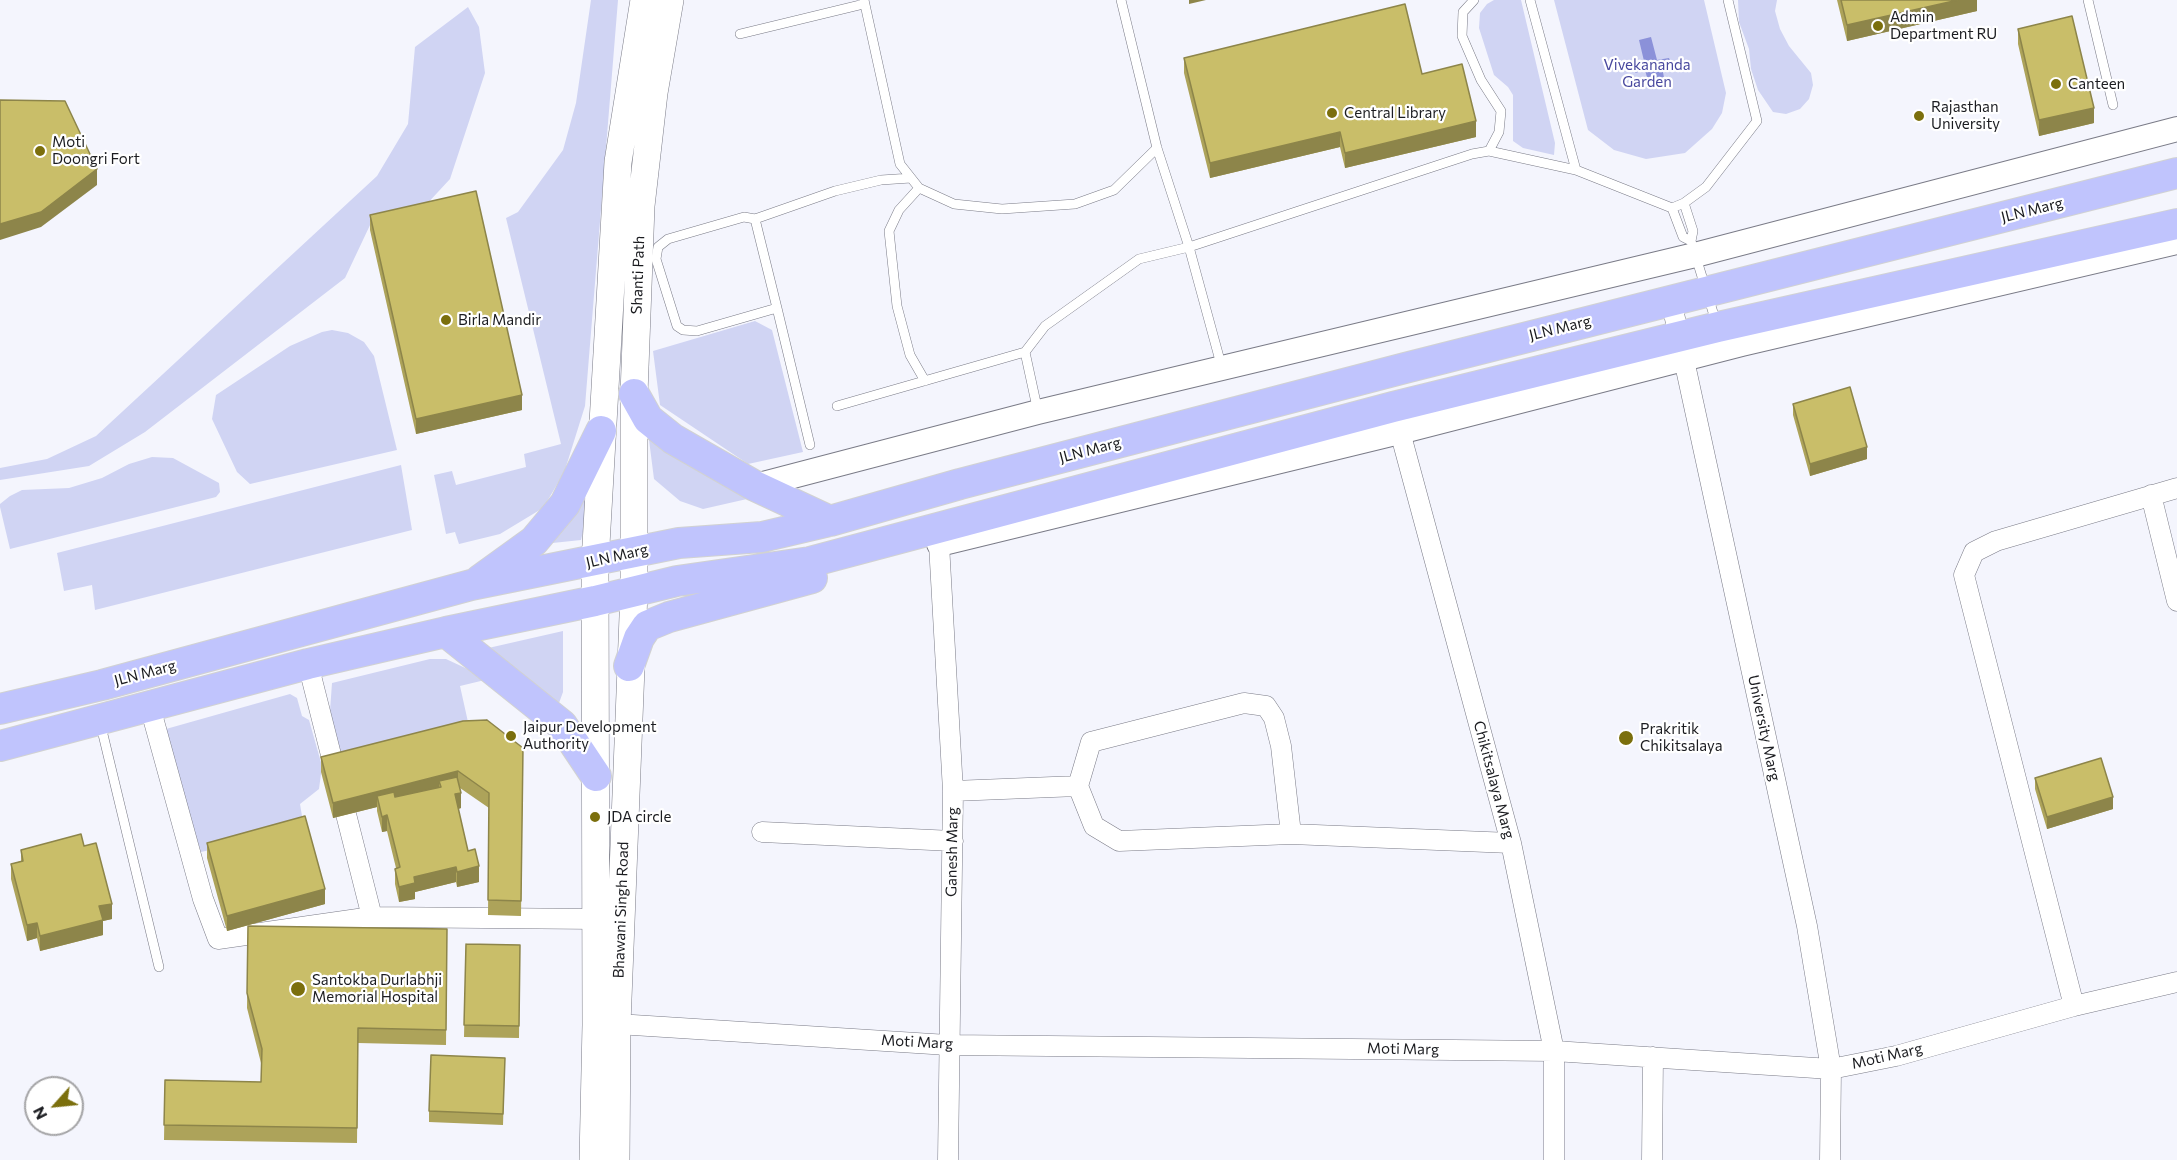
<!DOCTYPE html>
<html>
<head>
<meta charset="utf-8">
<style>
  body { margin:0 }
  #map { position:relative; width:2177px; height:1160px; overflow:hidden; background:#f4f5fd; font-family:Commissioner,sans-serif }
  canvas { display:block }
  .north { position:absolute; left:24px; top:1076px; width:60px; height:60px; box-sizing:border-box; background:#fff; border:2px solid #a4a4a6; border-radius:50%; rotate:243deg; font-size:16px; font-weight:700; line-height:24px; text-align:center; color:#1b1c20 }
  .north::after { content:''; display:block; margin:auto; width:21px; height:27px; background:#7b6f0d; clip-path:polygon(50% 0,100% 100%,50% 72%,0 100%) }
</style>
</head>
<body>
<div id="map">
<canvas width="2177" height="1160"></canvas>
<div class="north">N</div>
</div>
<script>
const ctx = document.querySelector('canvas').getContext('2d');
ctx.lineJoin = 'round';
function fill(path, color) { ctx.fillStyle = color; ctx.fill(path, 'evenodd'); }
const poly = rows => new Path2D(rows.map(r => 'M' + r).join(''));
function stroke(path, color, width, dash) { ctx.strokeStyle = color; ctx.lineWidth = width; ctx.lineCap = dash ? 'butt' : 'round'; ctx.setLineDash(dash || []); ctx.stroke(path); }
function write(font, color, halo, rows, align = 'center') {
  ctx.font = font + ' Commissioner,sans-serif'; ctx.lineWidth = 4.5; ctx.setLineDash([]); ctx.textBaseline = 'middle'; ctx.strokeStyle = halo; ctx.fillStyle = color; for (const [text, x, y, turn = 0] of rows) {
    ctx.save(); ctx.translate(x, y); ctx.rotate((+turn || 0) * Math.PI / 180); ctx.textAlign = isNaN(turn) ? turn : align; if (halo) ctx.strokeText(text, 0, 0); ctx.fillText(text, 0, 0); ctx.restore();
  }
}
fill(poly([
  [591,0,618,0,585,406,564,473,543,508,500,534,459,544,455,532,446,534,434,475,452,471,456,485,526,467,524,454,561,444,506,218,518,212,563,150,576,103],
  [1494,0,1521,0,1555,143,1554,155,1523,148,1513,141,1513,95,1508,87,1494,75,1479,28,1480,13,1487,4],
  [1554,0,1704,0,1726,93,1722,113,1712,129,1685,153,1646,159,1614,150,1588,130],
  [1738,0,1777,0,1775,11,1780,29,1789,46,1811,73,1813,85,1809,99,1800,109,1786,114,1773,112,1758,90,1751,69,1749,49,1739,22],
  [468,7,479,27,485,73,450,179,425,206,371,223,345,278,145,432,89,466,0,480,0,468,47,459,96,436,377,176,408,124,415,47],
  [755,321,772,330,803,452,748,464,660,405,653,351],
  [332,330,348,333,364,342,374,356,397,450,250,484,237,472,212,419,216,395,290,346,322,332],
  [648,432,677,456,747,499,703,509,680,501,654,479],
  [152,457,173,458,219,483,220,492,216,497,10,549,0,507,0,504,10,496,22,490,69,488,102,478,129,464],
  [401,465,412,530,95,610,92,585,64,591,57,553],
  [596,476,581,540,543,544],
  [563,631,563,692,559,703,484,649],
  [430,659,446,659,489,679,460,686,470,731,340,764,330,711,332,683],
  [290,694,297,698,302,716,309,720,322,766,319,789,300,804,304,828,201,852,163,736,166,729]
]), '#d0d4f3');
fill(poly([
  [1651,37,1657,60,1669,58,1671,64,1662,66,1664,78,1660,84,1653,85,1648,81,1645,70,1635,73,1633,64,1644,61,1639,40]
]), '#8b91d9');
const service = poly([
  [864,0,900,164,919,188,954,204,1002,209,1075,204,1114,190,1157,148],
  [1121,0,1157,148,1189,247,1222,368],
  [1474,0,1463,12,1462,36,1481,80,1501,111,1499,132,1489,151],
  [1530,0,1576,170],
  [2088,0,2113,105],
  [740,34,864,4],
  [919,188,899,210,889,231,897,306,910,355,925,381],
  [1684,203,1693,231,1691,241,1716,322],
  [1672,208,1683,237,1691,241],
  [755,219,835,191,881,180,911,178],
  [777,308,697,331,683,330,677,326,656,259,658,247,668,239,744,217,755,219,777,308,810,445],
  [1025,352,1038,412],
  [837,406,1025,352,1045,326,1139,259,1189,247,1472,154,1489,151,1576,170,1672,208,1684,203,1706,187,1757,121,1728,0],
  [100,722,159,967]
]);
const minor = poly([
  [1671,300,1807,926,1831,1069,1830,1160],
  [1396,417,1511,843,1554,1051,1554,1160],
  [2151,495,2177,601],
  [939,544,953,791,948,1160],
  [308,664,372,917,596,919],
  [150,707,203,899,218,939,372,917],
  [953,791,1078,786],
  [762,832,953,841],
  [1291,834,1281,746,1274,718,1266,706,1244,703,1091,742,1078,786,1094,826,1119,841,1291,834,1511,843],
  [2074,1006,1964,575,1974,552,1996,541,2177,488],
  [617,1024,948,1045,1554,1051,1831,1069,1896,1056,2074,1006,2177,982],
  [1652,1160,1653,1057]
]);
const tertiary = poly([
  [755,486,1038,412,1695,255,2177,129],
  [939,544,1399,432,1742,344,2177,242]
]);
const secondary = poly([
  [593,1160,596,1025,595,562,618,162,644,0],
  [616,1160,617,1024,634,591,634,394,641,206,654,93,670,0]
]);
const primary = poly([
  [634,394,648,419,673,439,755,486,830,521],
  [480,580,534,541,565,504,601,431],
  [446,632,562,725,596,776],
  [629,666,639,638,647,626,669,617,812,578],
  [0,709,102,685,471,585,679,543,762,537,830,521,960,484,1405,368,2177,173],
  [0,746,308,664,446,632,595,601,677,581,810,562,1393,407,1718,327,2177,224]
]);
stroke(service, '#7a7b87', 10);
stroke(minor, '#7a7b87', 21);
stroke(tertiary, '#7a7b87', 26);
stroke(secondary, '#7a7b87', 28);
stroke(primary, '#d1d2d2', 32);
stroke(service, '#fff', 9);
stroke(minor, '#fff', 20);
stroke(tertiary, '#fff', 24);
stroke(secondary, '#fff', 27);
stroke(primary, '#c0c4fd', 30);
fill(poly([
  [1837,0,1977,0,1977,11,1847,41],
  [2018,29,2094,123,2039,136,2018,44],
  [1184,58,1422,74,1476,137,1345,168,1340,147,1210,178,1184,73],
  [370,215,522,410,416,434,370,230],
  [1793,404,1867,459,1810,476,1793,415],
  [523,748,521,916,488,915,489,808,460,788,461,808,458,809,468,851,479,882,457,887,456,882,415,892,415,899,399,902,395,884,395,869,396,868,387,831,382,832,377,811,377,807,333,818,321,772,321,757],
  [2035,778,2113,809,2047,829,2035,789],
  [207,843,325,904,227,931,207,858],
  [84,846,112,919,103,921,103,935,40,951,37,938,27,941,11,879,11,864,21,861,21,850],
  [248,926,447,929,446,1045,358,1043,357,1143,164,1140,165,1080,261,1082,261,1063,247,1008],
  [466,944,520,945,519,1038,464,1037],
  [505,1058,503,1125,429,1122,429,1111]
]), '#ada35a');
fill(poly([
  [1189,0,1206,0,1189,4],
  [1958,0,1977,0,1977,11,1847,41,1847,25],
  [2094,108,2094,123,2039,136,2039,120],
  [1476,121,1476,137,1345,168,1345,153],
  [1340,132,1340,147,1210,178,1210,163],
  [97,169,97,185,41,227,0,240,0,224],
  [522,395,522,410,416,434,416,419],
  [1867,447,1867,459,1810,476,1810,464],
  [458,771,458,787,441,787,439,781,439,791,380,806,377,796,377,807,333,818,333,803],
  [461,793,461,808,455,810,455,794],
  [2113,797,2113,809,2047,829,2047,817],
  [387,815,387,831,382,832,382,817],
  [479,866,479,882,457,887,457,872],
  [456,867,456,882,415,892,415,899,399,902,399,887,414,877],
  [325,889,325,904,227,931,227,916],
  [112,904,112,919,103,921,103,935,40,951,40,936,99,906],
  [37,923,37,938,27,941,27,925]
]), '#8d854a');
const building = poly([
  [1841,0,1958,0,1847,25,1841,0],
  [1405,4,1422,74,1462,64,1476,121,1345,153,1340,132,1210,163,1184,58,1405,4],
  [2072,16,2094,108,2039,120,2018,29,2072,16],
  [0,100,65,101,97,169,41,212,0,224,0,100],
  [476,191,522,395,416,419,370,215,476,191],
  [1850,387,1867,447,1810,464,1793,404,1850,387],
  [487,720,523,748,521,901,488,900,489,793,458,771,333,803,321,757,463,721,487,720],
  [2101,758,2113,797,2047,817,2035,778,2101,758],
  [457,777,461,793,455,794,468,851,475,849,479,866,457,872,456,867,414,877,415,883,399,887,395,869,400,867,387,815,382,817,377,796,394,792,395,797,441,787,439,781,457,777],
  [305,816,325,889,227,916,207,843,305,816],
  [81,834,84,846,96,843,112,904,99,906,103,920,40,936,37,923,27,925,11,864,23,861,21,850,81,834],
  [248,926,447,929,446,1030,358,1028,357,1128,164,1125,165,1080,261,1082,262,1049,247,993,248,926],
  [466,944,520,945,519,1026,464,1025,466,944],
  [431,1055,505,1058,503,1114,429,1111,431,1055]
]);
fill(building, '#c9be69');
stroke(building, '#8d854a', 1.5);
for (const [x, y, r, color] of [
  [1878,26,6,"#7b6f0d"],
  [2056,84,6,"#7b6f0d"],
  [1332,113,6,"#7b6f0d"],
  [1919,116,6,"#7b6f0d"],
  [40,151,6,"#7b6f0d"],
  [446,320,6,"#7b6f0d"],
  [511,736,6,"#7b6f0d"],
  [1626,738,8,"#7b6f0d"],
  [595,817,6,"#7b6f0d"],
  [298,989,8,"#7b6f0d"]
]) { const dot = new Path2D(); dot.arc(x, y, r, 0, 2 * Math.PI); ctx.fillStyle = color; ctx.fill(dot); stroke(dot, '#fff', 2); }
write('15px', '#1b1c20', '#fff', [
  ["Admin",1890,17],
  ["Department RU",1890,34],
  ["Canteen",2068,84],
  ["Rajasthan",1931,107],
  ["University",1931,124],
  ["Central Library",1344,113],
  ["Moti",52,142],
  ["Doongri Fort",52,159],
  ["Birla Mandir",458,320],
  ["Jaipur Development",523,727],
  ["Authority",523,744],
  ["Prakritik",1640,729],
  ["Chikitsalaya",1640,746],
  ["JDA circle",607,817],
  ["Santokba Durlabhji",312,980],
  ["Memorial Hospital",312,997]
], 'left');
write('15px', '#48489e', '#fff', [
  ["Vivekananda",1647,65],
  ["Garden",1647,82]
]);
write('15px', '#1b1c20', '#fff', [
  ["JLN Marg",2032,210,-14],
  ["Shanti Path",638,275,-88],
  ["JLN Marg",1560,328,-14],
  ["JLN Marg",1090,450,-15],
  ["JLN Marg",617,556,-13],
  ["JLN Marg",145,673,-15],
  ["University Marg",1764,728,78],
  ["Chikitsalaya Marg",1494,780,75],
  ["Ganesh Marg",952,852,-89],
  ["Bhawani Singh Road",621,910,-88],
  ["Moti Marg",917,1042,3],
  ["Moti Marg",1403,1049,1],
  ["Moti Marg",1887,1056,-13]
]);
</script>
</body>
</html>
